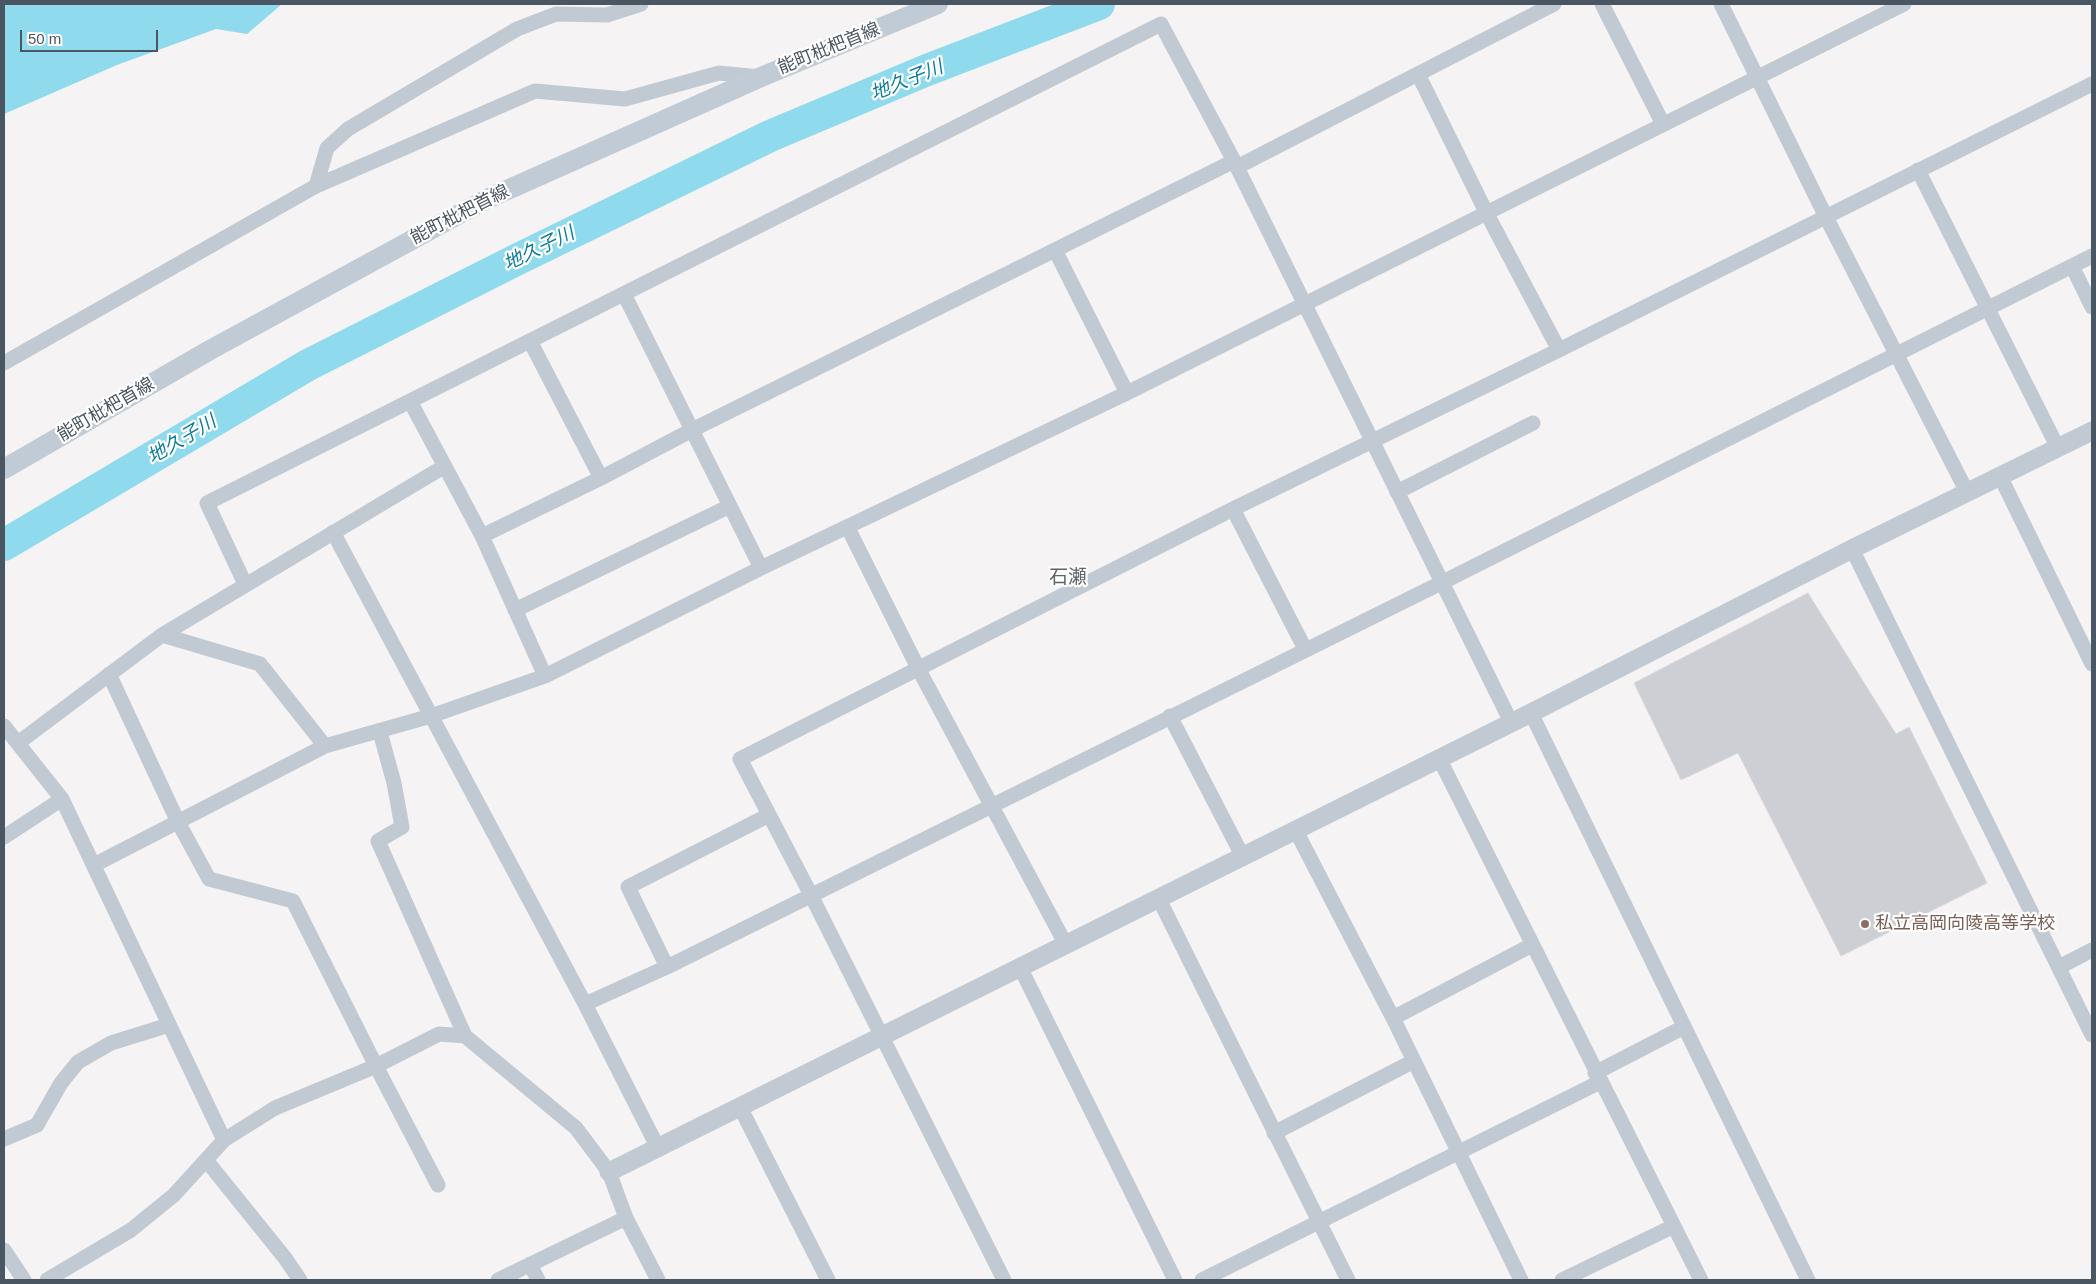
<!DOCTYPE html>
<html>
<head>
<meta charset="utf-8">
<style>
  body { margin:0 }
  #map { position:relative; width:2096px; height:1284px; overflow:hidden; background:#f5f3f3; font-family:Arial,sans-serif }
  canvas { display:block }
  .frame { position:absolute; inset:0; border:5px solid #4a5661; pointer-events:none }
  .scale { position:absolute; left:20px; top:30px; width:138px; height:22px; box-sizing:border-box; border:2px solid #4a5661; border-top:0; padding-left:6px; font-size:15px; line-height:18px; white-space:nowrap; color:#4a5661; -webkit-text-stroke:4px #fff; paint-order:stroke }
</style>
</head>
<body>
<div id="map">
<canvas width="2096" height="1284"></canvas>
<div class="frame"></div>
<div class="scale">50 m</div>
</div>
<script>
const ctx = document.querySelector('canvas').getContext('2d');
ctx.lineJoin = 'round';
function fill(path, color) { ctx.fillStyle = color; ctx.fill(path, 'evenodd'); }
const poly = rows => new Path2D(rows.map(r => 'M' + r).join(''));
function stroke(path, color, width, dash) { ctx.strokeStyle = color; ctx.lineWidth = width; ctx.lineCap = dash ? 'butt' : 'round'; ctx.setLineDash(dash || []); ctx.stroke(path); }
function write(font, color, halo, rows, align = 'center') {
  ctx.font = font + ' Arial,"Noto Sans JP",sans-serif'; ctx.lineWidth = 4.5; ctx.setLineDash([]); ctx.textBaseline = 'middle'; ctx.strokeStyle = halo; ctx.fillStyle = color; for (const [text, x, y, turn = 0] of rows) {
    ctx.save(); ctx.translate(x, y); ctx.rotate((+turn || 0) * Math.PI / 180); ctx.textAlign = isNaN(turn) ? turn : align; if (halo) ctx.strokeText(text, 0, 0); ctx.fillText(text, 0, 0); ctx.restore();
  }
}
fill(poly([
  [4,4,282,4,247,34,216,29,117,65,4,114]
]), '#90daee');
stroke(poly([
  [4,545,308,365,516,260,770,136,927,70,1099,4]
]), '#90daee', 32);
const building = poly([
  [1808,593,1896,734,1909,727,1987,883,1841,956,1738,753,1681,780,1634,683,1808,593]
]);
fill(building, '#cdcfd5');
stroke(building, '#d7d9de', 1);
stroke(poly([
  [1602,4,1663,124],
  [1721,4,1825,215,1967,492],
  [1418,74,1486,212,1559,350],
  [1237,167,1554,4],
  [1918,170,2058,448],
  [316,186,327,148,348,129,517,29,556,14,607,15,641,4],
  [2072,266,2092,307],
  [624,294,761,568],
  [530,341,601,478],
  [4,363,316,186,535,91,625,99,719,73,760,77],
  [1127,393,1055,250,1234,161],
  [410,401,482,536,545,676],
  [2000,476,2092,664],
  [1397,492,1533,423],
  [848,528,919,670,1065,943],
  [333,532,585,1004,658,1148],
  [482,536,601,478,692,430,1055,250],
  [1852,549,2092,1035],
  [245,584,207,503,1161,24,1234,161,1511,722],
  [515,610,730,506],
  [162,635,260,664,325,746],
  [1305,649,1233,509,1559,350,2092,84],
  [109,674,178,822,209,879,293,901,376,1066,438,1185],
  [1531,713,1808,1280],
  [1170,716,1242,855],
  [4,726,62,799,224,1140],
  [380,732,394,783,402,827,378,841,465,1036],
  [18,743,162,635,445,466],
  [1439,758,1701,1280],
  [1295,829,1393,1018,1521,1280],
  [4,837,62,799],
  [94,865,325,746,431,716,545,676,761,568,1127,393,1904,4],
  [1158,897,1348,1280],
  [667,967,628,887,769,815],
  [1020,967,1175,1280],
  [2059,967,2092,950],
  [585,1004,667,967,1443,582,2092,256],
  [1393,1018,1532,945],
  [1595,1073,1684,1027],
  [740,1107,828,1280],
  [1274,1133,1414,1061],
  [4,1139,37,1125,61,1083,78,1062,111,1043,169,1025],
  [206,1160,285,1258,300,1280],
  [4,1250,24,1280],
  [530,1264,538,1280],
  [47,1280,131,1230,174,1195,224,1140,275,1108,376,1066,439,1034,465,1036,576,1128,609,1172,626,1218,658,1280],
  [498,1280,626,1218],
  [1004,1280,811,895,740,759,1233,509],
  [1202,1280,1600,1082],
  [1562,1280,1674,1226]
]), '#c1cad2', 15);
stroke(poly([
  [609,1172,1531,713,1852,549,2092,431]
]), '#c1cad2', 19);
stroke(poly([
  [4,469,210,350,487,199,761,77,938,4]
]), '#c1cbd6', 20);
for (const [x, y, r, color] of [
  [1865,924,5,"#8d6e63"]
]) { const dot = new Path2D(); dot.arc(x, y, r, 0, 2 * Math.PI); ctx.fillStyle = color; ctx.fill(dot); stroke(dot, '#fff', 2); }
write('18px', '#4a5661', '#fff', [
  ["能町枇杷首線",829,49,-22],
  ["能町枇杷首線",460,215,-27],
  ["能町枇杷首線",106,410,-30]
]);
write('18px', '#785e54', '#fff', [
  ["私立高岡向陵高等学校",1875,924]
], 'left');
write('italic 19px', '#0c7c9b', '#fff', [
  ["地久子川",907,81,-22],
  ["地久子川",539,249,-26],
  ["地久子川",182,440,-31]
]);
write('19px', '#5f6368', '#fff', [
  ["石瀬",1068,578]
]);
</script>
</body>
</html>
